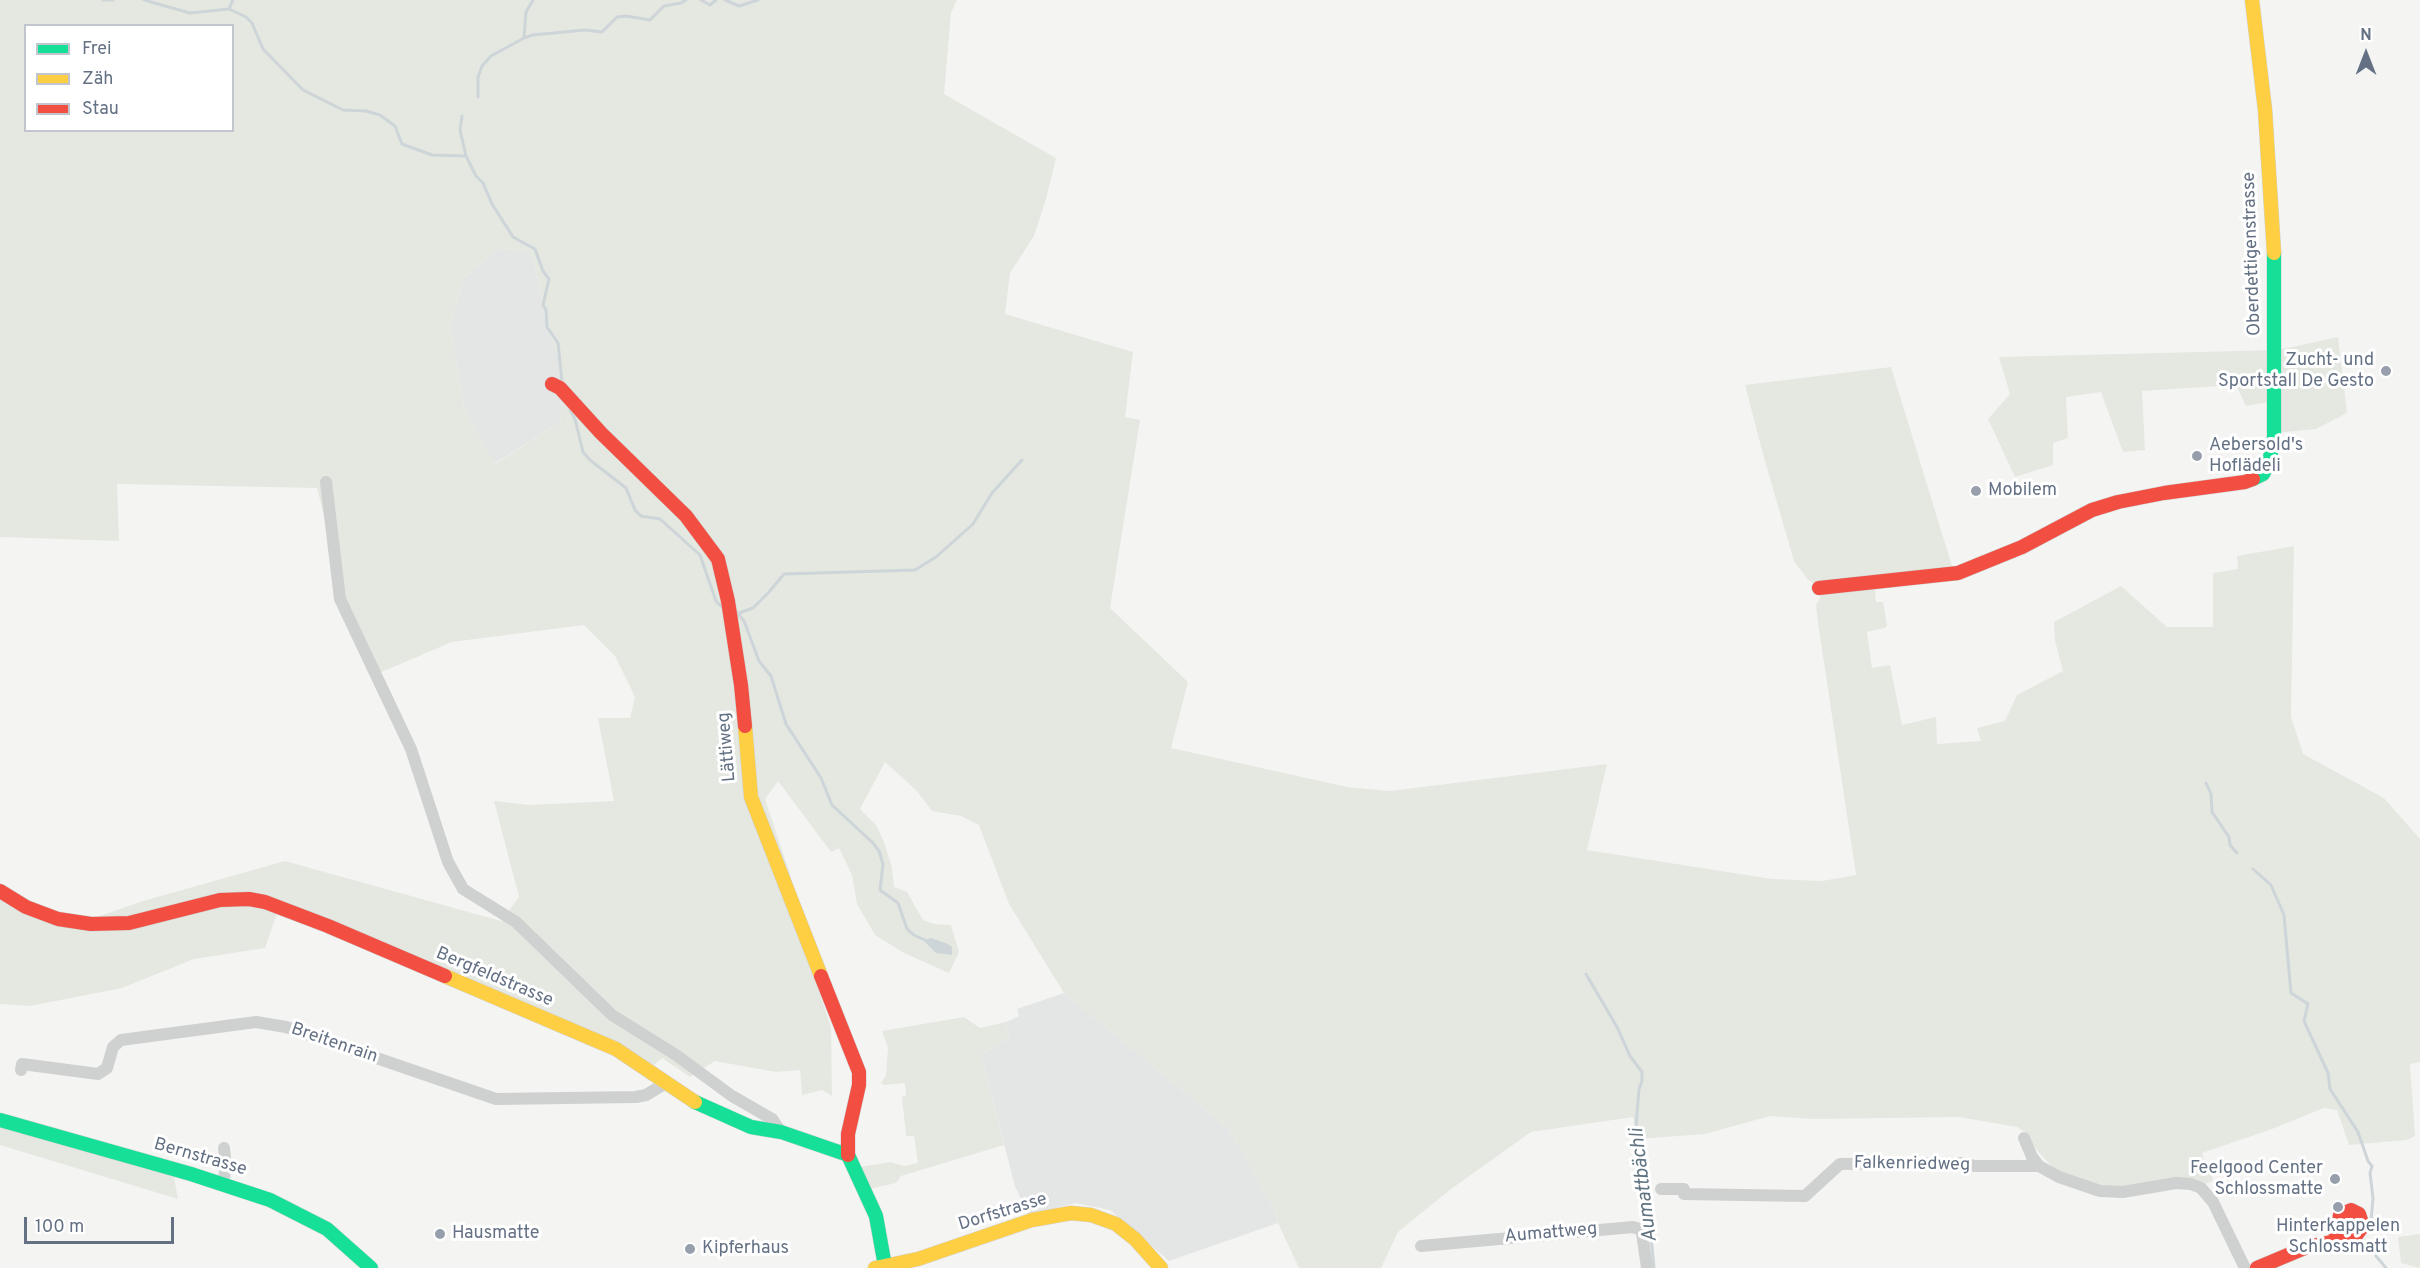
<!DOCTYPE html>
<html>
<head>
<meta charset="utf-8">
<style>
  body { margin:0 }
  #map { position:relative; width:2420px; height:1268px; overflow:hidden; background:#f4f5f3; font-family:Overpass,sans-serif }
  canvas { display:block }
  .legend { position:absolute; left:24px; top:24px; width:210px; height:108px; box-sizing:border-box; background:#fff; border:2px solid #c1c6ce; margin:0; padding:8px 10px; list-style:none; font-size:18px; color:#647184 }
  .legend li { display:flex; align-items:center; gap:12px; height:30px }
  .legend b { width:30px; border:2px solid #c1c6ce }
  .north { position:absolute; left:2336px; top:24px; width:60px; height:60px; -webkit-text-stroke:4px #fff; paint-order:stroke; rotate:0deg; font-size:16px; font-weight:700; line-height:24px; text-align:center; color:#647184 }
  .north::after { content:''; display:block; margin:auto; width:21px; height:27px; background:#647184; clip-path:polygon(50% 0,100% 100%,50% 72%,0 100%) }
  .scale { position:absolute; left:24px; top:1217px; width:150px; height:27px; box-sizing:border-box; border:3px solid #647184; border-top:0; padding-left:8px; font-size:18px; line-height:21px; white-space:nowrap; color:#647184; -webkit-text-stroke:4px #fff; paint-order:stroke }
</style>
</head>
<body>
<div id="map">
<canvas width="2420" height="1268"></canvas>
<ul class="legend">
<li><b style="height:8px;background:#16e098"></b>Frei</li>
<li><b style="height:8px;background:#ffcf43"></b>Zäh</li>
<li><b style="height:8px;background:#f24e42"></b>Stau</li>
</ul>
<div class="north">N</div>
<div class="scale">100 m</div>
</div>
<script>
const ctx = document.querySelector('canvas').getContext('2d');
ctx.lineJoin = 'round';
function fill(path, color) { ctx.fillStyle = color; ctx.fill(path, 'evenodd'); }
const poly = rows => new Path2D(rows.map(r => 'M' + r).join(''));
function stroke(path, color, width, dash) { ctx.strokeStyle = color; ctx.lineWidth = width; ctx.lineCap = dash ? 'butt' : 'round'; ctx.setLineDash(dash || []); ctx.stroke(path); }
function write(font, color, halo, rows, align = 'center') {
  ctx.font = font + ' Overpass,sans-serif'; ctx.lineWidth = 6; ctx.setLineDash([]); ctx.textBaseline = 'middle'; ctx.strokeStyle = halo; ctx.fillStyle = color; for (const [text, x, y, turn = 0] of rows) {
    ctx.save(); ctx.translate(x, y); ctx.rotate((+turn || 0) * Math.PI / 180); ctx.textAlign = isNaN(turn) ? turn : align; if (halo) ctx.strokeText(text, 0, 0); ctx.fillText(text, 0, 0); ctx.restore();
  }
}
fill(poly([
  [498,249,519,250,533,256,545,316,564,375,560,422,494,464,464,408,450,325,464,278],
  [1064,993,1229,1129,1275,1211,1278,1223,1169,1261,1110,1210,1075,1203,1028,1215,1015,1186,981,1055,1009,1038,1006,1022,1019,1016,1017,1009]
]), '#e4e6e6');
fill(poly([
  [0,0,957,0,951,13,944,94,1056,158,1046,199,1034,236,1010,273,1005,314,1133,352,1125,417,1140,420,1110,608,1188,682,1171,748,1347,787,1390,791,1607,764,1587,850,1772,879,1822,881,1856,875,1818,623,1816,605,1822,594,1875,589,1876,602,1883,602,1887,625,1885,628,1867,632,1872,668,1890,665,1902,725,1936,717,1937,744,1981,741,1977,728,2005,721,2017,695,2063,671,2055,641,2054,622,2121,586,2167,627,2213,627,2213,573,2238,569,2237,556,2294,546,2291,717,2303,754,2384,798,2420,839,2420,1062,2410,1064,2415,1136,2407,1140,2349,1145,2337,1110,2324,1108,2272,1129,2202,1153,2206,1169,2210,1169,2213,1181,2205,1184,2107,1189,2054,1169,2029,1141,2028,1134,2017,1127,1959,1117,1813,1119,1770,1116,1705,1134,1638,1139,1633,1117,1531,1132,1451,1189,1398,1232,1381,1268,1299,1268,1278,1223,1275,1211,1229,1129,1064,993,1009,904,979,825,961,816,932,811,916,790,885,762,860,809,876,825,884,842,892,868,894,887,907,892,923,920,934,924,951,925,959,952,949,973,904,953,875,935,857,904,852,875,839,848,831,852,778,781,765,799,790,874,802,941,831,1027,832,1096,822,1090,802,1095,800,1070,776,1072,715,1061,690,1077,662,1058,654,1065,281,902,265,948,194,959,122,988,30,1006,0,1004,0,894,85,921,143,901,285,861,501,921,519,897,494,801,530,805,614,801,598,718,630,718,635,697,615,656,584,625,452,642,372,676,342,587,317,488,117,484,119,541,0,537],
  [26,26,232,26,232,130,26,130],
  [498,249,519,250,533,256,545,316,564,375,560,422,495,464,464,408,450,325,464,278],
  [2338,337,2347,413,2316,429,2274,433,2274,401,2246,406,2236,385,2142,391,2145,450,2123,452,2101,392,2066,397,2068,438,2053,443,2053,465,2015,477,1988,419,2010,394,1999,357,2278,350],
  [1891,367,1952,566,1815,584,1808,580,1794,561,1764,458,1745,385],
  [964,1017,980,1028,1006,1022,1009,1038,981,1055,1004,1145,901,1176,896,1183,869,1189,859,1167,891,1162,904,1166,918,1163,914,1136,906,1136,902,1097,906,1095,905,1083,884,1085,881,1083,886,1075,888,1048,882,1031],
  [0,1127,174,1177,178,1199,0,1145],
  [2420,1234,2420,1268,2401,1263,2398,1237]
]), '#e4e8e1');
fill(poly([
  [931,938,948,944,952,947,952,955,936,953,926,943,925,940]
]), '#ced5d9');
stroke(poly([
  [103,0,113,0],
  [144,0,190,13,229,9],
  [233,0,229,9,246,17,252,23,263,49,303,90,343,110,366,111,380,115,395,126,402,144,432,155,466,156],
  [701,0,710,5,716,0],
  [725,0,739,6,758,0],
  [524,38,526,12,533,0],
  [478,97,478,77,482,66,491,56,524,38,533,35,585,30,602,32,617,17,626,16,650,20,664,6,681,3,686,0],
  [462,116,460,130,466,156,476,176,483,183,492,204,513,237,535,249,543,271,549,279,543,305,546,310,547,327,558,343,562,382],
  [570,410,575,419,583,452,590,460,626,488,635,510,641,516,660,519,700,555,716,601,723,608],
  [735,610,744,621,759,661,771,676,786,724,821,778,832,805,873,843,879,851,883,864,880,890,898,903,907,929,914,935,929,942],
  [739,613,753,608,769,592,784,574,915,570,936,557,973,524,992,493,1022,460],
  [2206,783,2211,794,2212,812,2229,837,2230,845,2237,853],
  [2253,869,2271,885,2284,915,2291,993,2308,1004,2304,1021,2328,1073,2330,1089,2358,1132,2368,1161,2372,1166,2370,1173,2373,1198,2371,1221],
  [1586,974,1617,1027,1630,1056,1642,1072,1642,1081,1639,1089,1636,1126,1642,1143,1654,1268],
  [2374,1246,2376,1256,2386,1268]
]), '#ced5d9', 3);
const fast = poly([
  [2253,479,2263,474,2269,462,2274,438,2274,253],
  [695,1102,751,1127,781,1132,848,1155,876,1216,885,1266],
  [0,1120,191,1174,270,1200,327,1229,371,1268]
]);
const slow = poly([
  [2252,0,2265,110,2274,253],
  [745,726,751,797,821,976],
  [445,976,616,1049,695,1102],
  [875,1268,918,1259,1032,1220,1071,1213,1091,1215,1116,1224,1135,1239,1161,1268]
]);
const jam = poly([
  [552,384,560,388,601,433,686,516,718,559,728,601,741,685,745,726],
  [1819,588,1958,573,2022,547,2092,510,2118,502,2164,493,2245,482,2253,479],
  [0,891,26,907,58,919,91,924,129,923,220,900,249,899,265,902,328,926,445,976],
  [821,976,859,1072,859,1085,848,1134,848,1155],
  [2257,1268,2307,1247,2355,1237,2363,1226,2359,1214,2351,1210,2340,1215,2335,1240]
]);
stroke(fast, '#d0d2d2', 15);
stroke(slow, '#d0d2d2', 15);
stroke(jam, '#d0d2d2', 15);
stroke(poly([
  [326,482,340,599,411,749,448,862,463,889,516,922,612,1015,676,1055,732,1096,772,1119,781,1132],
  [21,1070,22,1064,98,1074,107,1068,113,1047,121,1040,256,1022,286,1027,496,1099,636,1097,646,1095,666,1083],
  [2024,1138,2032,1157,2039,1166,2059,1177,2100,1191,2123,1192,2176,1183,2191,1184,2201,1188,2213,1202,2245,1268],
  [223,1183,226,1167,224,1148],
  [1661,1189,1684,1189,1684,1194,1805,1196,1840,1164,1964,1163,1974,1166,2039,1166],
  [1421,1246,1633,1227,1639,1229,1642,1233,1647,1268]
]), '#cfd0d0', 12);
stroke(fast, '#16e098', 14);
stroke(slow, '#ffcf43', 14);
stroke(jam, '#f24e42', 14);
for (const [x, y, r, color] of [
  [2386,371,6,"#969fab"],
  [2197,456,6,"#969fab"],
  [1976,491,6,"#969fab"],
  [2335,1179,6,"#969fab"],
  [2338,1207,6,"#969fab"],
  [440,1234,6,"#969fab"],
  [690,1249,6,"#969fab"]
]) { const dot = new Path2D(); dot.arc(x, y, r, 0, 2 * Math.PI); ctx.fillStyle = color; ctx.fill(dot); stroke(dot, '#fff', 2); }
write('18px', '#647184', '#fff', [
  ["Oberdettigenstrasse",2253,254,-92],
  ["Lättiweg",728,747,-95],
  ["Bergfeldstrasse",494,978,23],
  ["Breitenrain",334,1044,19],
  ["Bernstrasse",200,1158,16],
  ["Falkenriedweg",1912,1165,1],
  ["Dorfstrasse",1003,1213,-17],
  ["Aumattweg",1551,1234,-5]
]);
write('18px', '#647184', '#fff', [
  ["Zucht- und",2374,361,"right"],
  ["Sportstall De Gesto",2374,382,"right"],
  ["Aebersold's",2209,446],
  ["Hoflädeli",2209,467],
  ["Mobilem",1988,491],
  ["Feelgood Center",2323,1169,"right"],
  ["Schlossmatte",2323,1190,"right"],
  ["Hinterkappelen",2338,1227,"center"],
  ["Schlossmatt",2338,1248,"center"],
  ["Hausmatte",452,1234],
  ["Kipferhaus",702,1249]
], 'left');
write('italic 20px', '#5f7381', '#fff', [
  ["Aumattbächli",1645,1185,-97]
]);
</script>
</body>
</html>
